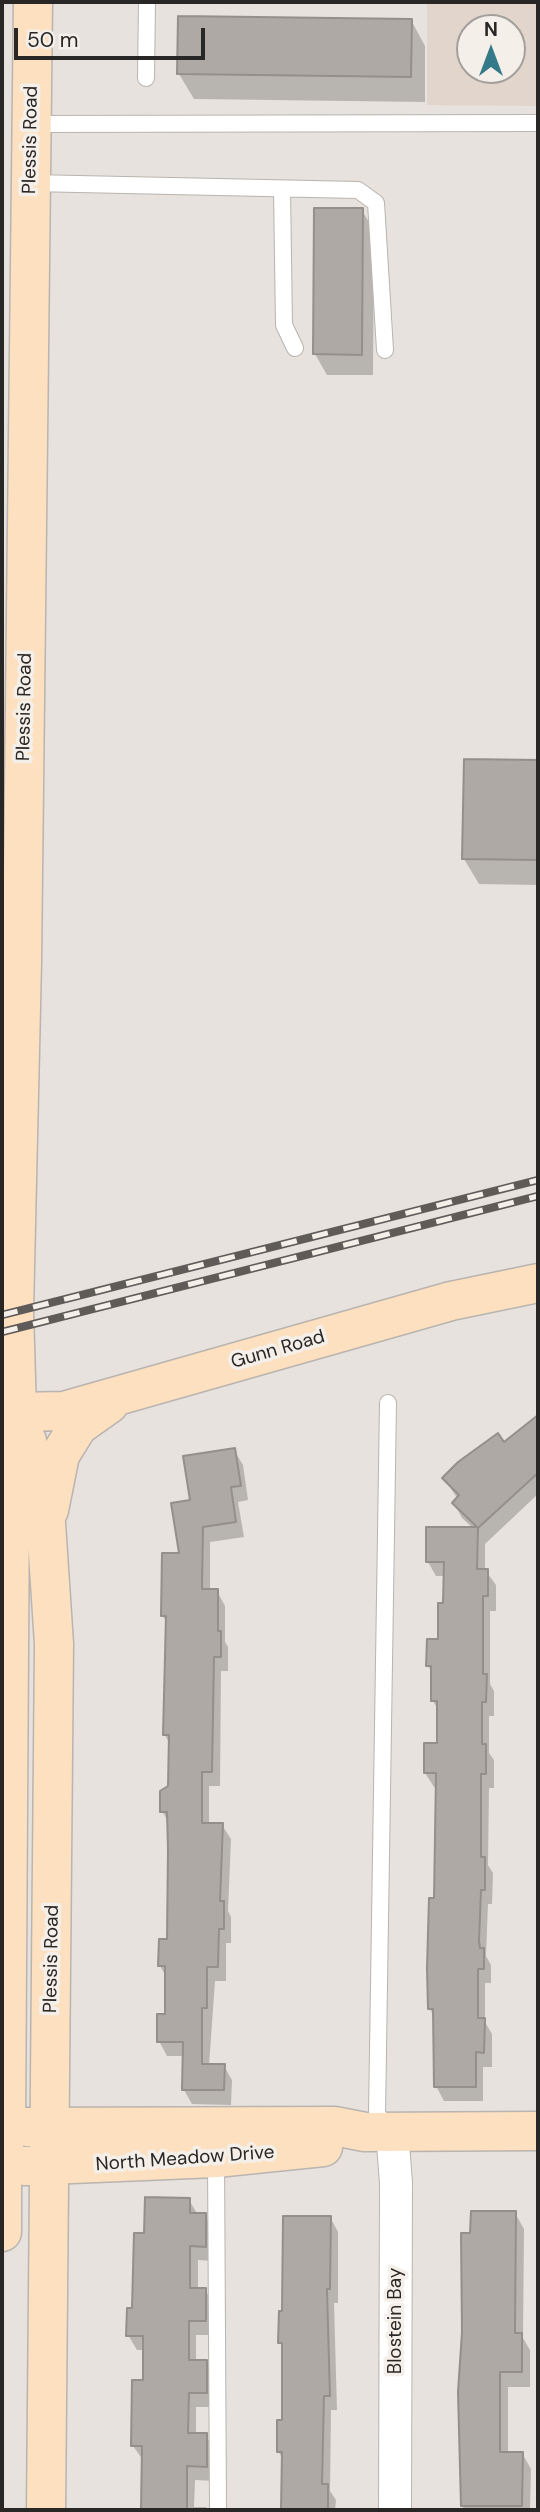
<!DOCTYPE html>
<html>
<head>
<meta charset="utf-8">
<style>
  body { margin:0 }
  #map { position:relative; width:540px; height:2512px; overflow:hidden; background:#e7e2dd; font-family:"DM Sans",sans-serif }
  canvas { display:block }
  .frame { position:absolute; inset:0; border:4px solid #292725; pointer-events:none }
  .north { position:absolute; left:456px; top:14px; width:70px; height:70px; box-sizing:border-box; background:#f5efea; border:2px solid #a39f9b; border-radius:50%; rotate:0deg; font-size:19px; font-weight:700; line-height:28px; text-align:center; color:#292725 }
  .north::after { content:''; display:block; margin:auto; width:24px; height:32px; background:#357a88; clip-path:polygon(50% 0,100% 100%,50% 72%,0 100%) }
  .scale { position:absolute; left:14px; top:28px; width:191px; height:32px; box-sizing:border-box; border:4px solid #292725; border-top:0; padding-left:9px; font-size:21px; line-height:24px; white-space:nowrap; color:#292725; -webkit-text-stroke:5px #f5efea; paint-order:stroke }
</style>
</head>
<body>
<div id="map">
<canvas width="540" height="2512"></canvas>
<div class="frame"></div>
<div class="north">N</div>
<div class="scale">50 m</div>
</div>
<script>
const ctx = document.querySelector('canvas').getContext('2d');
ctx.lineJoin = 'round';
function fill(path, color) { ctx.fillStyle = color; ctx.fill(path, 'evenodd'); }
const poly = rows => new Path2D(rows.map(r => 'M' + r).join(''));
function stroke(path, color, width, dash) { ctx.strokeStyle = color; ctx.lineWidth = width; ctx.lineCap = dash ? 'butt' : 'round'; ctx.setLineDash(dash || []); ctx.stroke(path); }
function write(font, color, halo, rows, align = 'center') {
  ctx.font = font + ' "DM Sans",sans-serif'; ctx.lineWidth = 7; ctx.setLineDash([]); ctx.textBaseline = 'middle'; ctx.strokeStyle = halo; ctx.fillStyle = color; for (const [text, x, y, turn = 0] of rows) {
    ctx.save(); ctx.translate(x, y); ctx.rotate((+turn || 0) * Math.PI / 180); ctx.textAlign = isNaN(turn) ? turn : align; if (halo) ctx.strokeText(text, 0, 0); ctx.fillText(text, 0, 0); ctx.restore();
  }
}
fill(poly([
  [427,2,538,2,538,106,427,105],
  [470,28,512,28,512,70,470,70]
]), '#e1d5cc');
fill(poly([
  [411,20,425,46,425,102,194,99,179,74],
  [362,210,374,231,373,375,327,375,315,354],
  [466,760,538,761,538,885,479,884,464,859],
  [538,1417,538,1494,485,1544,485,1570,496,1585,496,1611,490,1611,490,1684,494,1691,494,1716,489,1716,489,1753,494,1760,494,1788,489,1788,488,1865,493,1873,492,1904,488,1904,486,1956,491,1965,491,1983,485,1983,485,2022,492,2034,492,2067,483,2067,483,2101,444,2101,436,2086,435,2017,429,2008,438,1787,434,1787,425,1773,439,1745,439,1711,433,1701,433,1674,428,1666,440,1641,445,1576,436,1576,428,1562,474,1529,462,1518,454,1503,458,1499,444,1479,504,1444],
  [234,1450,243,1465,248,1500,238,1502,244,1537,210,1542,210,1591,217,1591,225,1606,225,1642,228,1647,228,1671,221,1671,220,1786,209,1786,209,1825,222,1825,231,1839,228,1911,231,1917,231,1943,226,1943,226,1981,215,1981,209,2066,224,2066,232,2080,231,2105,192,2104,184,2090,184,2056,167,2056,159,2041,167,2016,167,1978,160,1966,169,1941,169,1823,162,1811,170,1787,170,1745,165,1735,167,1623,163,1616,191,1501],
  [189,2200,198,2215,205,2215,213,2230,213,2261,198,2260,198,2290,205,2290,214,2304,214,2335,196,2335,196,2362,206,2362,214,2376,214,2407,196,2407,196,2435,206,2435,214,2450,215,2481,195,2480,194,2507,206,2507,208,2510,143,2510,143,2460,133,2446,145,2382,145,2350,137,2350,128,2335,146,2235],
  [515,2213,524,2229,523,2338,530,2350,530,2387,508,2387,508,2453,522,2453,531,2469,530,2510,463,2510,472,2235],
  [330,2217,338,2232,338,2303,334,2303,337,2410,331,2410,330,2491,336,2500,335,2510,283,2510,284,2461,278,2451,284,2422,284,2348,280,2343,284,2313]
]), '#0003');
const building = poly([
  [178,16,412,19,411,77,177,74,178,16],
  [314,208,363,208,362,355,313,354,314,208],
  [464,759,538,760,538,860,462,859,464,759],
  [538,1415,538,1473,478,1528,477,1569,488,1569,488,1596,483,1596,483,1674,487,1674,486,1702,482,1702,482,1744,486,1744,486,1774,481,1774,481,1857,485,1857,485,1890,481,1890,479,1941,480,1948,484,1948,484,1969,478,1969,478,2018,485,2018,484,2053,476,2052,476,2087,434,2087,433,2009,428,2009,427,1968,429,1898,434,1898,436,1773,424,1773,424,1743,437,1743,437,1701,431,1701,431,1666,426,1666,427,1639,438,1639,438,1603,443,1603,444,1562,426,1562,426,1527,477,1527,452,1503,459,1495,442,1478,458,1462,498,1433,504,1442,538,1415],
  [235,1448,241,1486,231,1487,236,1522,203,1527,202,1589,218,1589,218,1631,221,1631,221,1657,214,1657,212,1772,202,1772,202,1823,223,1823,220,1901,224,1901,224,1929,219,1929,218,1967,207,1967,207,2008,202,2008,202,2064,225,2064,224,2090,182,2090,183,2042,157,2042,157,2014,165,2014,165,1966,158,1966,159,1939,167,1939,168,1849,167,1812,160,1812,160,1791,168,1786,169,1735,163,1735,166,1616,161,1616,162,1553,179,1553,171,1503,190,1500,183,1456,235,1448],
  [145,2197,190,2198,190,2213,206,2213,206,2247,190,2246,190,2288,206,2288,206,2321,189,2321,189,2360,207,2360,207,2393,189,2393,188,2433,207,2433,207,2467,187,2466,187,2510,141,2510,142,2446,131,2446,132,2380,143,2380,143,2336,126,2336,127,2308,132,2308,134,2233,144,2233,145,2197],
  [471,2211,516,2211,515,2333,522,2333,522,2372,500,2372,500,2452,523,2452,522,2506,461,2506,458,2392,462,2332,461,2233,470,2233,471,2211],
  [283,2216,331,2216,330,2289,327,2289,330,2396,324,2396,322,2484,328,2484,328,2510,281,2510,282,2452,277,2452,277,2420,282,2420,282,2343,278,2343,279,2311,282,2311,283,2216]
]);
fill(building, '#afa9a5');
stroke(building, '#948f8a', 2);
const lane = poly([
  [146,78,147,2],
  [32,124,538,123],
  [31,183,358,190,376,203,385,350],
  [282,189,284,325,295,348],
  [388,1403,377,2114,390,2130],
  [216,2157,218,2510]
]);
const street = poly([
  [392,2131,396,2183,395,2510]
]);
const secondary = poly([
  [17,1412,64,1411,451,1301,538,1283],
  [27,1441,33,1476,46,1523,54,1644,46,2510],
  [49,1510,60,1455,78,1426,109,1404],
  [26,2127,334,2126,365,2132,538,2131],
  [24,2166,216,2158,323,2147],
  [2,2232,2,2165,6,2127,10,1495,17,1412,14,1311,22,963,33,2]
]);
stroke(lane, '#b9b4af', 18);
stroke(street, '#b9b4af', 34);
stroke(secondary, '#b9b4af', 41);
stroke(lane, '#fff', 16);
stroke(street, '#fff', 32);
stroke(secondary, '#fce0bf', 38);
const rail = poly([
  [2,1315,538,1180],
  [2,1332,538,1196]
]);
stroke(rail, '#5e5b58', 8);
stroke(rail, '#f5efea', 5, [16]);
write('19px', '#292725', '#f5efea', [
  ["Plessis Road",31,140,-89],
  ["Plessis Road",25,707,-89],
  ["Gunn Road",278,1350,-16],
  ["Plessis Road",52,1959,-89],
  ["North Meadow Drive",185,2159,-4],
  ["Blostein Bay",396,2321,-90]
]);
</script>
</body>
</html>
